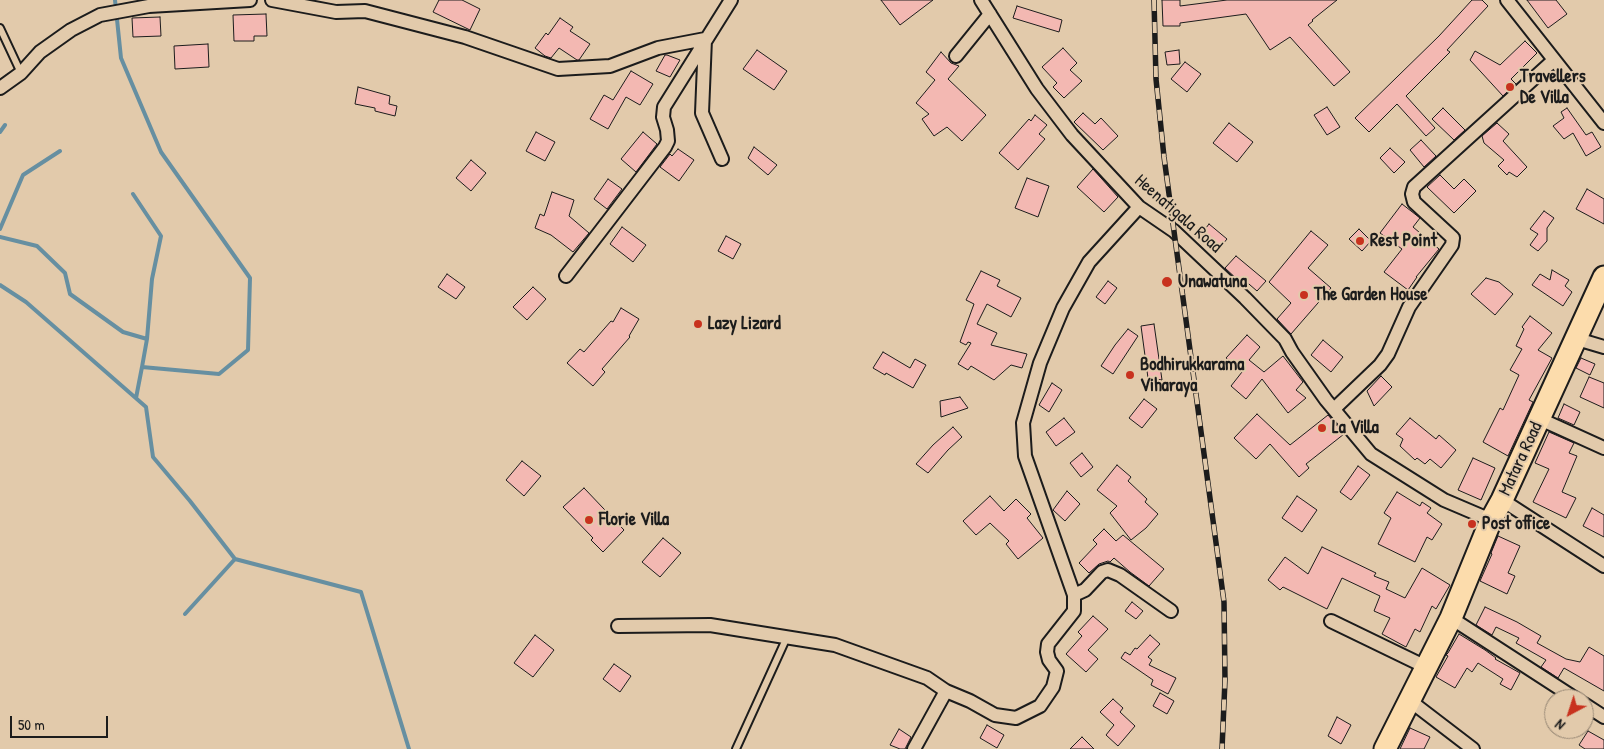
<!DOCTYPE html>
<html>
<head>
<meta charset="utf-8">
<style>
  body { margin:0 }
  #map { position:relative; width:1604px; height:749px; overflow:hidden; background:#e2caab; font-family:"Patrick Hand",sans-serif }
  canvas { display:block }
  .north { position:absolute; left:1544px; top:689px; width:50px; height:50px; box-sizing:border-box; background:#e2caab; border:1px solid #938472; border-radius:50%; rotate:220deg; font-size:14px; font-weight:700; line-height:20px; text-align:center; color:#1c1c1c }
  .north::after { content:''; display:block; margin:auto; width:18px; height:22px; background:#c8321e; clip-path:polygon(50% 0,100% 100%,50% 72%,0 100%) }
  .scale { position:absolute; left:10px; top:716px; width:98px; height:22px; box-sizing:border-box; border:2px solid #1c1c1c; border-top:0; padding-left:6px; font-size:15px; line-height:18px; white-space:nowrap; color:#1c1c1c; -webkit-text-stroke:4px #e2caab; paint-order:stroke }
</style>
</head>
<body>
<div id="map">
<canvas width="1604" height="749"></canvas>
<div class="north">N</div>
<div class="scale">50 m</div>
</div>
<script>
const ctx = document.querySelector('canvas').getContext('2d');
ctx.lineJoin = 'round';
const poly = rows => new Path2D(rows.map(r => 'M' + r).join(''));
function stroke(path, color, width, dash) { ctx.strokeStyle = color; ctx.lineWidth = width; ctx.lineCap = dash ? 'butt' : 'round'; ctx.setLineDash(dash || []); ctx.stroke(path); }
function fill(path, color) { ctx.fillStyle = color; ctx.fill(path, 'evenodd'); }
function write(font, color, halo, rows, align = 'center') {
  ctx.font = font + ' "Patrick Hand",sans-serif'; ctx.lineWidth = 4; ctx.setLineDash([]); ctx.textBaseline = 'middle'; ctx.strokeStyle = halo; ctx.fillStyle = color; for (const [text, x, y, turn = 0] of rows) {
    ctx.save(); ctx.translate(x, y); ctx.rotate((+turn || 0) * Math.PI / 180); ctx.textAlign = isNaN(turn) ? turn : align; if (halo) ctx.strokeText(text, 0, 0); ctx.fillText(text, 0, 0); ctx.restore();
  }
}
stroke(poly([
  [115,0,121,58,161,152,250,278,248,350,219,374,142,367,136,398],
  [0,132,5,125],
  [133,194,161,236,152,279,147,339,142,367],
  [0,229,23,175,60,151],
  [0,237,37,246,65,273,70,294,123,332,147,339],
  [0,285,26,302,146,407,153,457,190,501,235,559,361,592,409,749],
  [185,614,235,559]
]), '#668fa1', 4);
const building = poly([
  [439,0,462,0,480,9,470,30,433,12,439,0],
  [881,0,933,0,900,25,881,0],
  [1162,0,1180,0,1180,6,1227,0,1337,0,1312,20,1313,21,1308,25,1350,72,1334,86,1290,37,1270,50,1246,14,1180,23,1180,26,1163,26,1162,0],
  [1472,0,1482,0,1488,6,1447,50,1450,52,1406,96,1435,128,1426,136,1397,104,1369,132,1355,118,1439,36,1472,0],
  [1527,0,1556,0,1567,14,1548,28,1527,0],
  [1017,6,1062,20,1059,32,1013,18,1017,6],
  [266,14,267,36,254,36,254,41,234,41,233,15,266,14],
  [160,17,161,36,133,37,132,18,160,17],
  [560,18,573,27,570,31,590,44,579,60,577,60,559,48,551,58,545,56,535,48,546,33,548,35,560,18],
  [1525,41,1537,53,1511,79,1516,84,1503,96,1470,60,1475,51,1500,65,1525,41],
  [208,44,209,67,175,69,174,46,208,44],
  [1063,48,1077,63,1070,70,1082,81,1064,98,1053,87,1057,83,1042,67,1063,48],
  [757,50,787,71,774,90,743,69,757,50],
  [1179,50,1180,64,1167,65,1165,52,1179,50],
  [941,52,951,63,959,66,948,79,986,115,962,141,947,127,934,136,922,119,929,114,916,103,935,80,926,72,941,52],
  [665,55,667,55,680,60,670,77,656,71,665,55],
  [1185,62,1201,74,1187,92,1171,79,1185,62],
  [631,71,653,84,640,105,626,97,608,129,590,119,604,95,613,100,631,71],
  [358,87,390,96,389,104,397,106,395,116,375,111,375,108,355,104,358,87],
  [1327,107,1340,127,1327,135,1314,115,1327,107],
  [1443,108,1465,130,1454,140,1432,119,1443,108],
  [1567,108,1586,135,1592,132,1601,147,1586,156,1573,133,1564,139,1553,126,1564,118,1561,112,1567,108],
  [1083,113,1095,124,1101,118,1118,136,1103,150,1074,122,1083,113],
  [1035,115,1047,125,1039,134,1045,139,1018,170,999,153,1029,119,1031,121,1035,115],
  [1229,123,1253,142,1237,162,1213,143,1229,123],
  [1497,123,1509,134,1503,141,1527,167,1517,177,1509,172,1507,175,1498,166,1504,160,1484,143,1482,136,1497,123],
  [536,132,555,142,545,161,526,151,536,132],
  [643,132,657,144,636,172,621,159,643,132],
  [1421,140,1436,156,1424,167,1410,150,1421,140],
  [754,147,777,165,768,175,748,158,754,147],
  [1390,148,1405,162,1394,173,1380,158,1390,148],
  [678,149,694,160,679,181,660,167,670,154,672,156,678,149],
  [471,160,486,173,471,191,456,178,471,160],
  [1093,169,1118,197,1104,212,1077,187,1093,169],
  [1440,175,1454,189,1464,179,1476,191,1454,213,1427,187,1440,175],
  [1027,178,1049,186,1038,217,1015,208,1027,178],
  [608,179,622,189,607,209,594,199,608,179],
  [1587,189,1604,199,1604,224,1576,209,1587,189],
  [552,192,574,200,569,216,589,233,573,252,551,235,535,228,540,214,544,216,552,192],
  [1402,204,1420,218,1413,227,1439,249,1416,277,1417,277,1408,290,1384,272,1402,249,1380,233,1402,204],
  [1544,211,1554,218,1547,228,1547,241,1538,251,1530,245,1538,234,1530,229,1544,211],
  [1209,224,1227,239,1217,251,1199,237,1209,224],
  [622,227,646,245,633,262,610,244,622,227],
  [1359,229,1371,241,1362,251,1349,239,1359,229],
  [1311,231,1328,245,1308,268,1331,288,1291,334,1277,319,1291,303,1269,282,1311,231],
  [726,236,741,244,733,259,718,251,726,236],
  [1236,256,1266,281,1257,291,1242,278,1239,281,1225,268,1236,256],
  [1552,270,1569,280,1565,286,1572,292,1563,306,1532,285,1540,274,1550,280,1552,270],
  [981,271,1000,280,997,286,1021,298,1011,317,987,304,977,324,997,333,991,345,1027,354,1022,368,1011,365,994,380,971,366,968,370,958,364,971,343,968,342,966,345,960,342,974,304,966,300,981,271],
  [447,274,465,287,456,299,438,287,447,274],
  [1486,278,1499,282,1513,294,1495,315,1471,294,1486,278],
  [1108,281,1117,288,1105,304,1096,297,1108,281],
  [533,287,546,299,527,320,513,307,533,287],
  [621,308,639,319,629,336,630,337,602,369,605,372,593,386,567,363,580,349,584,352,611,321,613,322,621,308],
  [1530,316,1552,333,1538,350,1552,358,1529,400,1533,402,1508,456,1483,442,1500,408,1503,410,1519,375,1510,370,1522,349,1516,346,1524,329,1522,327,1530,316],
  [1154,324,1162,380,1148,378,1141,326,1154,324],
  [1128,329,1138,336,1113,374,1101,366,1115,345,1128,329],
  [1247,335,1260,347,1249,360,1264,372,1283,356,1303,382,1296,390,1306,398,1288,413,1262,379,1246,399,1231,386,1242,372,1226,358,1247,335],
  [1323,340,1343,357,1331,372,1311,355,1323,340],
  [883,352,910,368,915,359,926,365,913,388,886,373,885,375,873,368,883,352],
  [1581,358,1595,364,1590,375,1576,368,1581,358],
  [1381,376,1392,387,1374,406,1367,391,1381,376],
  [1589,377,1604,383,1604,408,1580,397,1589,377],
  [1052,383,1062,390,1049,412,1039,405,1052,383],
  [960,397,968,408,941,417,940,401,960,397],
  [1144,399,1157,409,1142,428,1129,418,1144,399],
  [1564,404,1580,412,1574,425,1558,418,1564,404],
  [1257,414,1290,445,1328,415,1344,434,1306,464,1309,468,1299,477,1270,444,1256,459,1234,438,1257,414],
  [1064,418,1075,432,1056,446,1046,432,1064,418],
  [1410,418,1436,439,1439,435,1456,450,1441,468,1430,459,1425,464,1417,458,1415,460,1400,446,1403,439,1396,434,1410,418],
  [953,427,962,437,948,450,928,473,916,464,933,445,953,427],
  [1549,432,1574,443,1569,453,1577,456,1562,492,1576,498,1566,518,1533,502,1549,469,1535,463,1549,432],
  [1082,453,1093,467,1081,477,1070,463,1082,453],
  [1473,458,1495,468,1481,500,1458,490,1473,458],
  [522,461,541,476,524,496,506,480,522,461],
  [1117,465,1131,477,1128,481,1147,499,1145,502,1158,514,1146,528,1131,540,1110,513,1117,506,1097,490,1117,465],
  [1358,466,1370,475,1351,500,1340,492,1358,466],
  [584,488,624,530,603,552,591,540,593,538,563,507,584,488],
  [1067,491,1080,504,1065,521,1053,510,1067,491],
  [1397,492,1420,506,1422,502,1431,508,1427,513,1442,524,1432,540,1427,537,1415,562,1378,544,1391,518,1384,513,1397,492],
  [990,496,1004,511,1016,499,1031,514,1027,518,1043,538,1018,559,1006,544,1009,541,990,523,976,535,963,521,990,496],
  [1297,496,1317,510,1302,532,1282,518,1297,496],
  [1592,508,1604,515,1604,537,1583,526,1592,508],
  [1104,529,1116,541,1123,535,1164,569,1149,586,1130,572,1114,558,1110,562,1108,561,1099,564,1089,573,1079,563,1097,544,1093,540,1104,529],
  [1498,536,1520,546,1508,573,1515,576,1507,594,1480,581,1492,554,1491,553,1498,536],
  [663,538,681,553,660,577,642,562,663,538],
  [1322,547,1376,573,1374,576,1389,582,1386,589,1405,598,1422,568,1450,585,1436,609,1432,606,1420,632,1415,629,1406,647,1382,634,1390,618,1374,611,1380,596,1342,578,1327,609,1283,587,1280,590,1268,580,1285,557,1308,574,1322,547],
  [1132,602,1143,611,1136,619,1125,611,1132,602],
  [1485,607,1517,622,1541,636,1537,643,1566,659,1580,662,1589,647,1604,656,1604,691,1564,668,1558,678,1541,667,1546,660,1516,643,1519,638,1496,627,1492,635,1476,625,1485,607],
  [1093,616,1108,629,1088,650,1098,659,1086,672,1066,654,1082,636,1078,632,1093,616],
  [1459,634,1485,650,1496,658,1495,659,1520,673,1511,690,1500,684,1503,679,1478,663,1472,672,1467,668,1455,688,1436,677,1448,656,1446,655,1448,653,1459,634],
  [535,635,554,650,533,677,514,663,535,635],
  [1150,635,1160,644,1148,657,1152,660,1149,665,1176,678,1168,694,1151,685,1153,680,1121,658,1125,652,1130,655,1135,648,1137,649,1150,635],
  [614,664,631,676,620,692,603,679,614,664],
  [1160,693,1174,701,1167,714,1153,706,1160,693],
  [1113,699,1123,708,1120,712,1135,726,1118,746,1106,735,1114,725,1100,712,1113,699],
  [1337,717,1351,725,1341,744,1328,736,1337,717],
  [987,725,1004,735,997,748,980,738,987,725],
  [1410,728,1430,737,1424,749,1400,749,1410,728],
  [899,729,911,737,905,749,900,749,890,745,899,729],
  [1588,731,1604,740,1604,749,1585,749,1579,745,1588,731],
  [1082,737,1094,749,1070,749,1082,737]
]);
fill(building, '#f3b8b2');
stroke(building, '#1c1c1c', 1);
const service = poly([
  [0,28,21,73],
  [736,749,787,637]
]);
const minor = poly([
  [272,0,336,12,365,11,465,37,558,69,610,66,658,48,705,39,702,113,722,159],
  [981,0,1037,89,1072,135,1139,207,1174,231,1245,298,1285,339,1292,352,1326,400,1371,454,1444,500,1491,520],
  [1507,0,1604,123],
  [956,56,990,14],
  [0,88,21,73,40,52,71,30,100,15,149,6,250,0],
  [566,276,665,147,668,141,667,130,663,117,664,107,731,0],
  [1577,339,1604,347],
  [1334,409,1380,365,1388,354,1409,307,1452,245,1453,238,1414,202,1412,194,1414,187,1554,60],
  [1540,419,1604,448],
  [1502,500,1604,566],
  [1074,595,1085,590,1102,572,1108,570,1120,575,1171,611],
  [1451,618,1576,699],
  [1331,621,1426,667],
  [618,626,710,625,835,645,927,678,946,691,970,701,995,715,1016,718,1040,706,1053,687,1057,671,1049,660,1047,652,1048,644,1074,611,1074,595,1025,456,1023,423,1040,363,1063,308,1089,262,1139,207],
  [1409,700,1473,749],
  [1584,704,1604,717],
  [914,749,946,691]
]);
const trunk = poly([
  [1385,749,1451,618,1491,520,1502,500,1604,277]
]);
stroke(service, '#1c1c1c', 10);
stroke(minor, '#1c1c1c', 16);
stroke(trunk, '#1c1c1c', 25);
stroke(service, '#e2caab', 6);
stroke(minor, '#e2caab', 12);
stroke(trunk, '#fcdcac', 21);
const rail = poly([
  [1154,0,1156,79,1164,157,1224,602,1225,680,1222,749]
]);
stroke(rail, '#1c1c1c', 5.5);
stroke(rail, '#e2caab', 4, [11]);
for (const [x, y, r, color] of [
  [1510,87,5,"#c8321e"],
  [1360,241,5,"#c8321e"],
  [1167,282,6,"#c8321e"],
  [1304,295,5,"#c8321e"],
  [698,324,5,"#c8321e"],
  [1130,375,5,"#c8321e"],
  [1322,428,5,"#c8321e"],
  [589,520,5,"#c8321e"],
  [1472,524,5,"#c8321e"]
]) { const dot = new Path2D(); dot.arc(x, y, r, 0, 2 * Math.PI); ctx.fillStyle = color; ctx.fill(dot); stroke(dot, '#e2caab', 2); }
write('bold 18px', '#1c1c1c', '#e2caab', [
  ["Travellers",1520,77],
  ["De Villa",1520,98],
  ["Rest Point",1370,241],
  ["Unawatuna",1178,282],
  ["The Garden House",1314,295],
  ["Lazy Lizard",708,324],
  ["Bodhirukkarama",1140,365],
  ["Viharaya",1140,386],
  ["La Villa",1332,428],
  ["Florie Villa",599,520],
  ["Post office",1482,524]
], 'left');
write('18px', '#1c1c1c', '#e2caab', [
  ["Heenatigala Road",1178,214,41],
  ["Matara Road",1521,459,-65]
]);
</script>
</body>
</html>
